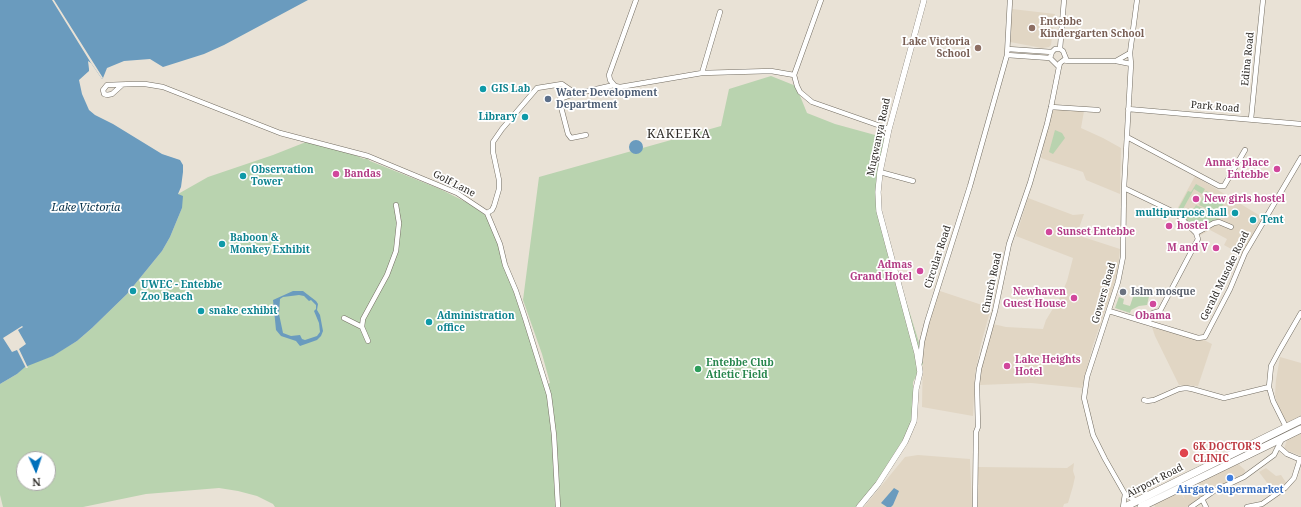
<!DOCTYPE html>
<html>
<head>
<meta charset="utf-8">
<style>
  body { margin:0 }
  #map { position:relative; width:1301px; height:507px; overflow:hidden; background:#e9e2d6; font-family:"Noto Serif",serif }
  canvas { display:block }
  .north { position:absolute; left:16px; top:451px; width:40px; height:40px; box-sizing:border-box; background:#fff; border:1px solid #abaaa8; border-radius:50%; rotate:177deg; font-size:11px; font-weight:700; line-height:16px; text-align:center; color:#2d2a26 }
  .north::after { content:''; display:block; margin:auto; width:14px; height:18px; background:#0070bb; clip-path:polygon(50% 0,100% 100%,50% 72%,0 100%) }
</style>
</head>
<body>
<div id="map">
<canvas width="1301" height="507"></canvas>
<div class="north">N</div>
</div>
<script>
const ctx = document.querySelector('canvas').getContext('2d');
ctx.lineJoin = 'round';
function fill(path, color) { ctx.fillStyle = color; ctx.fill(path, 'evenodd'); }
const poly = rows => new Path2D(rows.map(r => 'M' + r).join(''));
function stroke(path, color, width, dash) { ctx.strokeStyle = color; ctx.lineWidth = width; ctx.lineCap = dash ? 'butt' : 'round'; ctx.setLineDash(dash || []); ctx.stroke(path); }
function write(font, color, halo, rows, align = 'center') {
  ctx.font = font + ' "Noto Serif",serif'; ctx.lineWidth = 3.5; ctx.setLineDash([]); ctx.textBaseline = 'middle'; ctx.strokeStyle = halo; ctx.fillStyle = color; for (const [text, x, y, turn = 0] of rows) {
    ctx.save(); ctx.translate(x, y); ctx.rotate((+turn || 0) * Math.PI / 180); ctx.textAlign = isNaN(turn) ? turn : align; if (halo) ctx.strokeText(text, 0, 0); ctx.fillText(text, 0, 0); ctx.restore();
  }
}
fill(poly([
  [1012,9,1055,14,1051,45,1049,47,1042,48,1010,42],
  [1053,109,1084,111,1081,128,1103,138,1121,148,1120,194,1086,180,1083,172,1041,158,1051,111],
  [1195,176,1262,217,1263,219,1242,255,1224,245,1227,239,1210,230,1199,236,1197,229,1176,211],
  [1028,198,1073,215,1084,214,1079,228,1082,229,1080,236,1120,249,1118,271,1112,291,1093,345,1082,388,1031,383,980,385,978,379,993,324,1006,327,1043,329,1046,320,1060,297,1067,281,1073,258,1016,236],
  [937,290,991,308,981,344,975,374,973,416,922,407,923,346],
  [1152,327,1198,339,1202,339,1212,344,1198,386,1179,385,1155,336],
  [1280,357,1301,363,1301,417,1286,424,1278,407,1275,395,1276,380],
  [1301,431,1301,456,1284,449,1288,437],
  [918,455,970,459,972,507,864,507,905,457],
  [1235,461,1245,470,1244,477,1209,489,1204,495,1187,507,1155,507,1153,503,1179,490,1185,500,1181,489],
  [1074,463,1073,471,1075,477,1073,486,1068,503,1064,504,1063,507,978,507,978,467,1067,468],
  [1266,468,1276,476,1281,475,1287,484,1274,492,1259,472]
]), '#e1d6c4');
fill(poly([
  [771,76,796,86,807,113,835,124,886,138,877,207,921,349,923,364,913,382,913,413,912,423,908,432,872,489,857,507,275,507,273,504,257,496,238,491,219,488,146,494,83,507,3,507,0,495,0,384,17,374,25,366,52,356,77,341,92,328,127,294,162,251,170,237,182,208,178,194,208,177,273,155,311,140,348,152,364,159,367,158,370,161,440,189,470,204,488,217,518,297,545,385,550,383,542,354,523,300,539,177,721,126,729,89],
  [24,459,48,459,48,483,24,483],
  [1055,130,1062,133,1065,138,1053,154,1049,152],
  [1196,184,1205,189,1202,194,1194,189,1183,209,1191,213,1196,205,1221,217,1198,231,1197,229,1177,211,1188,191,1191,192],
  [1206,191,1222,199,1221,201,1224,203,1218,214,1199,205],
  [1136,288,1150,292,1147,305,1139,306,1131,310,1130,313,1115,308,1119,297,1124,299,1123,304,1130,306]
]), '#b9d3af');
fill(poly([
  [0,0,308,0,224,45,204,54,163,67,150,59,124,61,107,68,103,78,102,79,91,63,88,61,89,69,89,71,79,80,82,94,89,110,95,115,113,124,162,154,180,160,183,165,183,172,181,187,178,194,183,196,182,208,170,237,162,251,127,294,92,328,77,341,53,356,25,367,17,374,0,384],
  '629 147a7 7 0 1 1 14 0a7 7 0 1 1-14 0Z',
  [293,291,303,291,316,301,318,304,317,310,320,315,323,331,321,336,317,340,300,346,296,341,281,336,276,330,273,300],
  [299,295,304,296,309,301,311,300,316,305,316,309,314,311,319,323,320,332,317,336,305,340,302,339,300,335,291,336,283,333,279,314,280,299,283,297],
  [894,488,899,491,893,505,891,507,887,507,881,503]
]), '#6a9bbe');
fill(poly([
  [52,0,54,0,103,78,102,79,91,63],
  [22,326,23,327,18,330,26,344,19,349,28,368,26,368,17,350,12,352,3,338]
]), '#e9e2d6');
const minor = poly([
  [636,0,609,75,610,80,615,86,620,87,702,73,771,71,794,75],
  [821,0,794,75,797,86,800,92,812,102,889,129],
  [1008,49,1052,52],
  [1060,49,1064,0],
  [1007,55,1050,58],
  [1067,61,1116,61,1131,64],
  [1116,61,1130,53],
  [702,73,720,12],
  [122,85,112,94,107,95,104,94,103,90,107,85,133,84,145,84,163,87,280,133,368,156,457,193,487,213,500,244,505,265,516,291,525,318,549,395,554,435,558,507],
  [1051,107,1098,110],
  [1128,109,1301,124],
  [1251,119,1263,0],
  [586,135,571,138,568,134,561,107,560,99,574,94,614,85],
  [1127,137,1219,186,1224,186,1245,150],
  [880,172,913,181],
  [1124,188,1176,213,1196,233,1198,239,1160,311,1153,313,1148,323],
  [487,213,492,210,494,206,499,189,499,180,493,152,493,142,502,129,537,88,562,84,575,93],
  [1196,233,1214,223,1219,222,1231,227],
  [1109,311,1198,338,1205,337,1230,289,1245,253,1301,158],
  [344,318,362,327],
  [368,341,362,327,363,319,387,275,396,251,399,223,396,205],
  [920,362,922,342,927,322,970,186,1007,55,1010,0],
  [1144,400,1147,401,1154,400,1179,389,1186,388,1192,389,1224,398,1269,387],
  [1286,427,1273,401,1269,387,1271,366,1279,351,1301,313],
  [1279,447,1287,454,1301,460],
  [1202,499,1206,507],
  [1136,501,1125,494,1105,459,1093,435,1084,398,1087,377,1118,282,1123,257,1124,188,1131,64,1130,53,1137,0],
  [975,507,976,432,978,427,977,385,979,369,995,311,1009,244,1030,183,1047,124,1051,107,1059,67,1060,63,1064,60,1067,61,1063,51,1060,49,1055,49,1052,52,1050,58,1059,67],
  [1123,507,1125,494],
  [1191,507,1214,491,1244,477,1274,455,1282,439],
  [1247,507,1262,504,1285,488,1294,478,1300,459]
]);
const tertiary = poly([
  [859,507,878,484,905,442,914,421,916,389,920,372,917,353,879,211,878,192,880,172,889,129,924,0]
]);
const trunk = poly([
  [1125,507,1301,420],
  [1141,507,1301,429]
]);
stroke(minor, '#736d62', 5.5);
stroke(tertiary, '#736d62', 6);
stroke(trunk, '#736d62', 8);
stroke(minor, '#fff', 4.5);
stroke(tertiary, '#fff', 5.5);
stroke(trunk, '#fff', 7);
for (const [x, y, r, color] of [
  [1032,28,4,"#8d6e63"],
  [978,48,4,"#8d6e63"],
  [483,89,4,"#0f9aa8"],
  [548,99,4,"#5c6f8a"],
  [525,117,4,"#0f9aa8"],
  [1277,169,4,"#d1479c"],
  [336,174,4,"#d1479c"],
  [243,176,4,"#0f9aa8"],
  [1196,199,4,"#d1479c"],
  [1235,213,4,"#0f9aa8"],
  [1253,220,4,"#0f9aa8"],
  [1169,226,4,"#d1479c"],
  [1049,232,4,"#d1479c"],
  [222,244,4,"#0f9aa8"],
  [1216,248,4,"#d1479c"],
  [920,271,4,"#d1479c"],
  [133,291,4,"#0f9aa8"],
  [1123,292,4,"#6b7280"],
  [1074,298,4,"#d1479c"],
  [1153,304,4,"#d1479c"],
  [201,311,4,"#0f9aa8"],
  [429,322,4,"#0f9aa8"],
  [1007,366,4,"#d1479c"],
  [698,369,4,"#2e9e5b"],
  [1184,453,5,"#e0444e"],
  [1230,478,4,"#3f7fe0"]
]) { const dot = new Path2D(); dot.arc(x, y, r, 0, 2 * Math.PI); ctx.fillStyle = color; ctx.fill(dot); stroke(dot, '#fff', 1.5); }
write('bold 10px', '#785e54', '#fff', [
  ["Entebbe",1040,22],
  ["Kindergarten School",1040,34],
  ["Lake Victoria",970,42,"right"],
  ["School",970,54,"right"]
], 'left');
write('10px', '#2d2a26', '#fff', [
  ["Edina Road",1248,59,-84],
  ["Park Road",1215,107,5],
  ["Mugwanya Road",879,137,-78],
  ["Golf Lane",454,184,27],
  ["Circular Road",938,257,-72],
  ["Gerald Musoke Road",1225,276,-64],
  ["Church Road",992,283,-78],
  ["Gowers Road",1104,293,-74],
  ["Airport Road",1155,481,-27]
]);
write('bold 10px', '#0d838f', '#fff', [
  ["GIS Lab",491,89],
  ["Library",517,117,"right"],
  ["Observation",251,170],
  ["Tower",251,182],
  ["multipurpose hall",1227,213,"right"],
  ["Tent",1261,220],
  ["Baboon &",230,238],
  ["Monkey Exhibit",230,250],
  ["UWEC - Entebbe",141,285],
  ["Zoo Beach",141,297],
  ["snake exhibit",209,311],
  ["Administration",437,316],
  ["office",437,328]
], 'left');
write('bold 10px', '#4e5e75', '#fff', [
  ["Water Development",556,93],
  ["Department",556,105]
], 'left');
write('bold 10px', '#b23c85', '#fff', [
  ["Anna‘s place",1269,163,"right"],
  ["Entebbe",1269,175,"right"],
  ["Bandas",344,174],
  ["New girls hostel",1204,199],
  ["hostel",1177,226],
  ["Sunset Entebbe",1057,232],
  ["M and V",1208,248,"right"],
  ["Admas",912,265,"right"],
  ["Grand Hotel",912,277,"right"],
  ["Newhaven",1066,292,"right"],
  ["Guest House",1066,304,"right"],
  ["Obama",1153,316,"center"],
  ["Lake Heights",1015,360],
  ["Hotel",1015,372]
], 'left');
write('bold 10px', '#5b616d', '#fff', [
  ["Islm mosque",1131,292]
], 'left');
write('bold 10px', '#27864d', '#fff', [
  ["Entebbe Club",706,363],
  ["Atletic Field",706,375]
], 'left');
write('bold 10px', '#be3a42', '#fff', [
  ["6K DOCTOR'S",1193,447],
  ["CLINIC",1193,459]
], 'left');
write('bold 10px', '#366cbe', '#fff', [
  ["Airgate Supermarket",1230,490]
]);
write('italic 11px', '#07314a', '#fff', [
  ["Lake Victoria",86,208]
]);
ctx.letterSpacing = '1px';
write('12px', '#2d2a26', '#fff', [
  ["KAKEEKA",679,135]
]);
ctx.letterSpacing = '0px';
</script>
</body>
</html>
